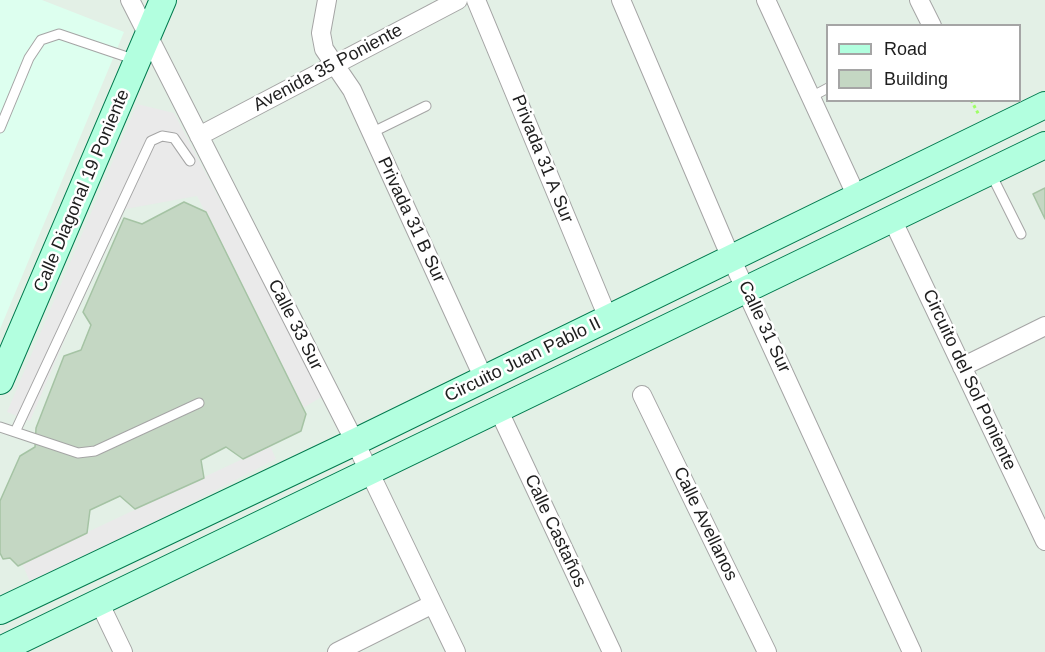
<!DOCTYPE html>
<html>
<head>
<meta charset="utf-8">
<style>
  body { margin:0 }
  #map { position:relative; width:1045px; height:652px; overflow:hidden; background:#e3f0e6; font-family:Arial,sans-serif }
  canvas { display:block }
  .legend { position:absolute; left:826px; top:24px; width:195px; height:78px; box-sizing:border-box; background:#fff; border:2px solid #a5a5a5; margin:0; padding:8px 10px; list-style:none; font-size:18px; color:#1e1e1e }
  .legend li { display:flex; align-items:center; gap:12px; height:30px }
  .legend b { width:30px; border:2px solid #a5a5a5 }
</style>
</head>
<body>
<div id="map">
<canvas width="1045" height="652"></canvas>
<ul class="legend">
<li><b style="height:8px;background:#b2ffdf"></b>Road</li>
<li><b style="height:16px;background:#c4d7c3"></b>Building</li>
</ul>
</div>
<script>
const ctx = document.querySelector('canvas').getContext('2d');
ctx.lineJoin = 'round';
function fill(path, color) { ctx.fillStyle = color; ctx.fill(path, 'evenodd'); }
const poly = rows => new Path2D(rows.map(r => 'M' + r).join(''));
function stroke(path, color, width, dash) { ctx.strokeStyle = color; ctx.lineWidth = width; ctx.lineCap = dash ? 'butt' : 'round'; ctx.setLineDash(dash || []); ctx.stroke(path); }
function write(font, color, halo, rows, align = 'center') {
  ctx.font = font + ' Arial,sans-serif'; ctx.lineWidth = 5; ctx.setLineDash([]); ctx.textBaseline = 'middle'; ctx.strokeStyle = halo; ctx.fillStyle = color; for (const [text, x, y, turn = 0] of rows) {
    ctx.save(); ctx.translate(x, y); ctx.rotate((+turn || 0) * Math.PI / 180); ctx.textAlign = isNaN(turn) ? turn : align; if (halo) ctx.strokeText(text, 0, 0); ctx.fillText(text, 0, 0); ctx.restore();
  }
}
fill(poly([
  [0,0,42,0,124,32,0,329]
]), '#ddffef');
fill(poly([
  [137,104,174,113,323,396,303,408,197,196,120,210,30,421,7,412],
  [270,446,276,459,137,531,30,582,22,563]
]), '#eaeaea');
const building = poly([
  [1045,188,1045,219,1033,194,1045,188],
  [184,202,206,212,306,414,301,431,243,459,226,447,201,460,204,478,135,509,120,496,90,510,87,533,18,566,10,558,3,559,0,553,0,501,20,456,35,447,36,428,64,356,81,350,91,325,83,312,124,218,142,224,184,202]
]);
fill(building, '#c4d7c3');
stroke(building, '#a5c3a4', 1.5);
const service = poly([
  [811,97,828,88],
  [0,128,29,58,41,40,59,34,136,60],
  [371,133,426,106],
  [991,174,1021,234],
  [0,427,15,432,151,141,162,136,174,138,190,161],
  [15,432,78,453,95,451,199,403]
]);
const minor = poly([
  [130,0,355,442,456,652],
  [327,0,321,33,324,49,352,90,484,379],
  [476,0,608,318],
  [621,0,731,258,912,652],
  [766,0,857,197],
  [919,0,932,26],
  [199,136,458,0],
  [892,219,1045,541],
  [962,367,1045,326],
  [642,395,767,652],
  [498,409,612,652],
  [99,602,123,652],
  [337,652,433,604]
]);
const secondary = poly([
  [0,381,163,0],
  [0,611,355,442,1045,105],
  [0,650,1045,145]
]);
stroke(service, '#a5a5a5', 11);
stroke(minor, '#a5a5a5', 20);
stroke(secondary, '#007a4e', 28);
stroke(poly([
  [971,100,979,115]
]), '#9eff65', 3, [3, 3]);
stroke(service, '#fff', 9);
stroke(minor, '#fff', 18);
stroke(secondary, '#b2ffdf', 26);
write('18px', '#1e1e1e', '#fff', [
  ["Avenida 35 Poniente",328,68,-28],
  ["Privada 31 A Sur",542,159,68],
  ["Calle Diagonal 19 Poniente",82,191,-67],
  ["Privada 31 B Sur",411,220,65],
  ["Calle 33 Sur",295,325,63],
  ["Calle 31 Sur",764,327,65],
  ["Circuito Juan Pablo II",523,360,-26],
  ["Circuito del Sol Poniente",969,380,65],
  ["Calle Avellanos",705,524,64],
  ["Calle Castaños",555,531,65]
]);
</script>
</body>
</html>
